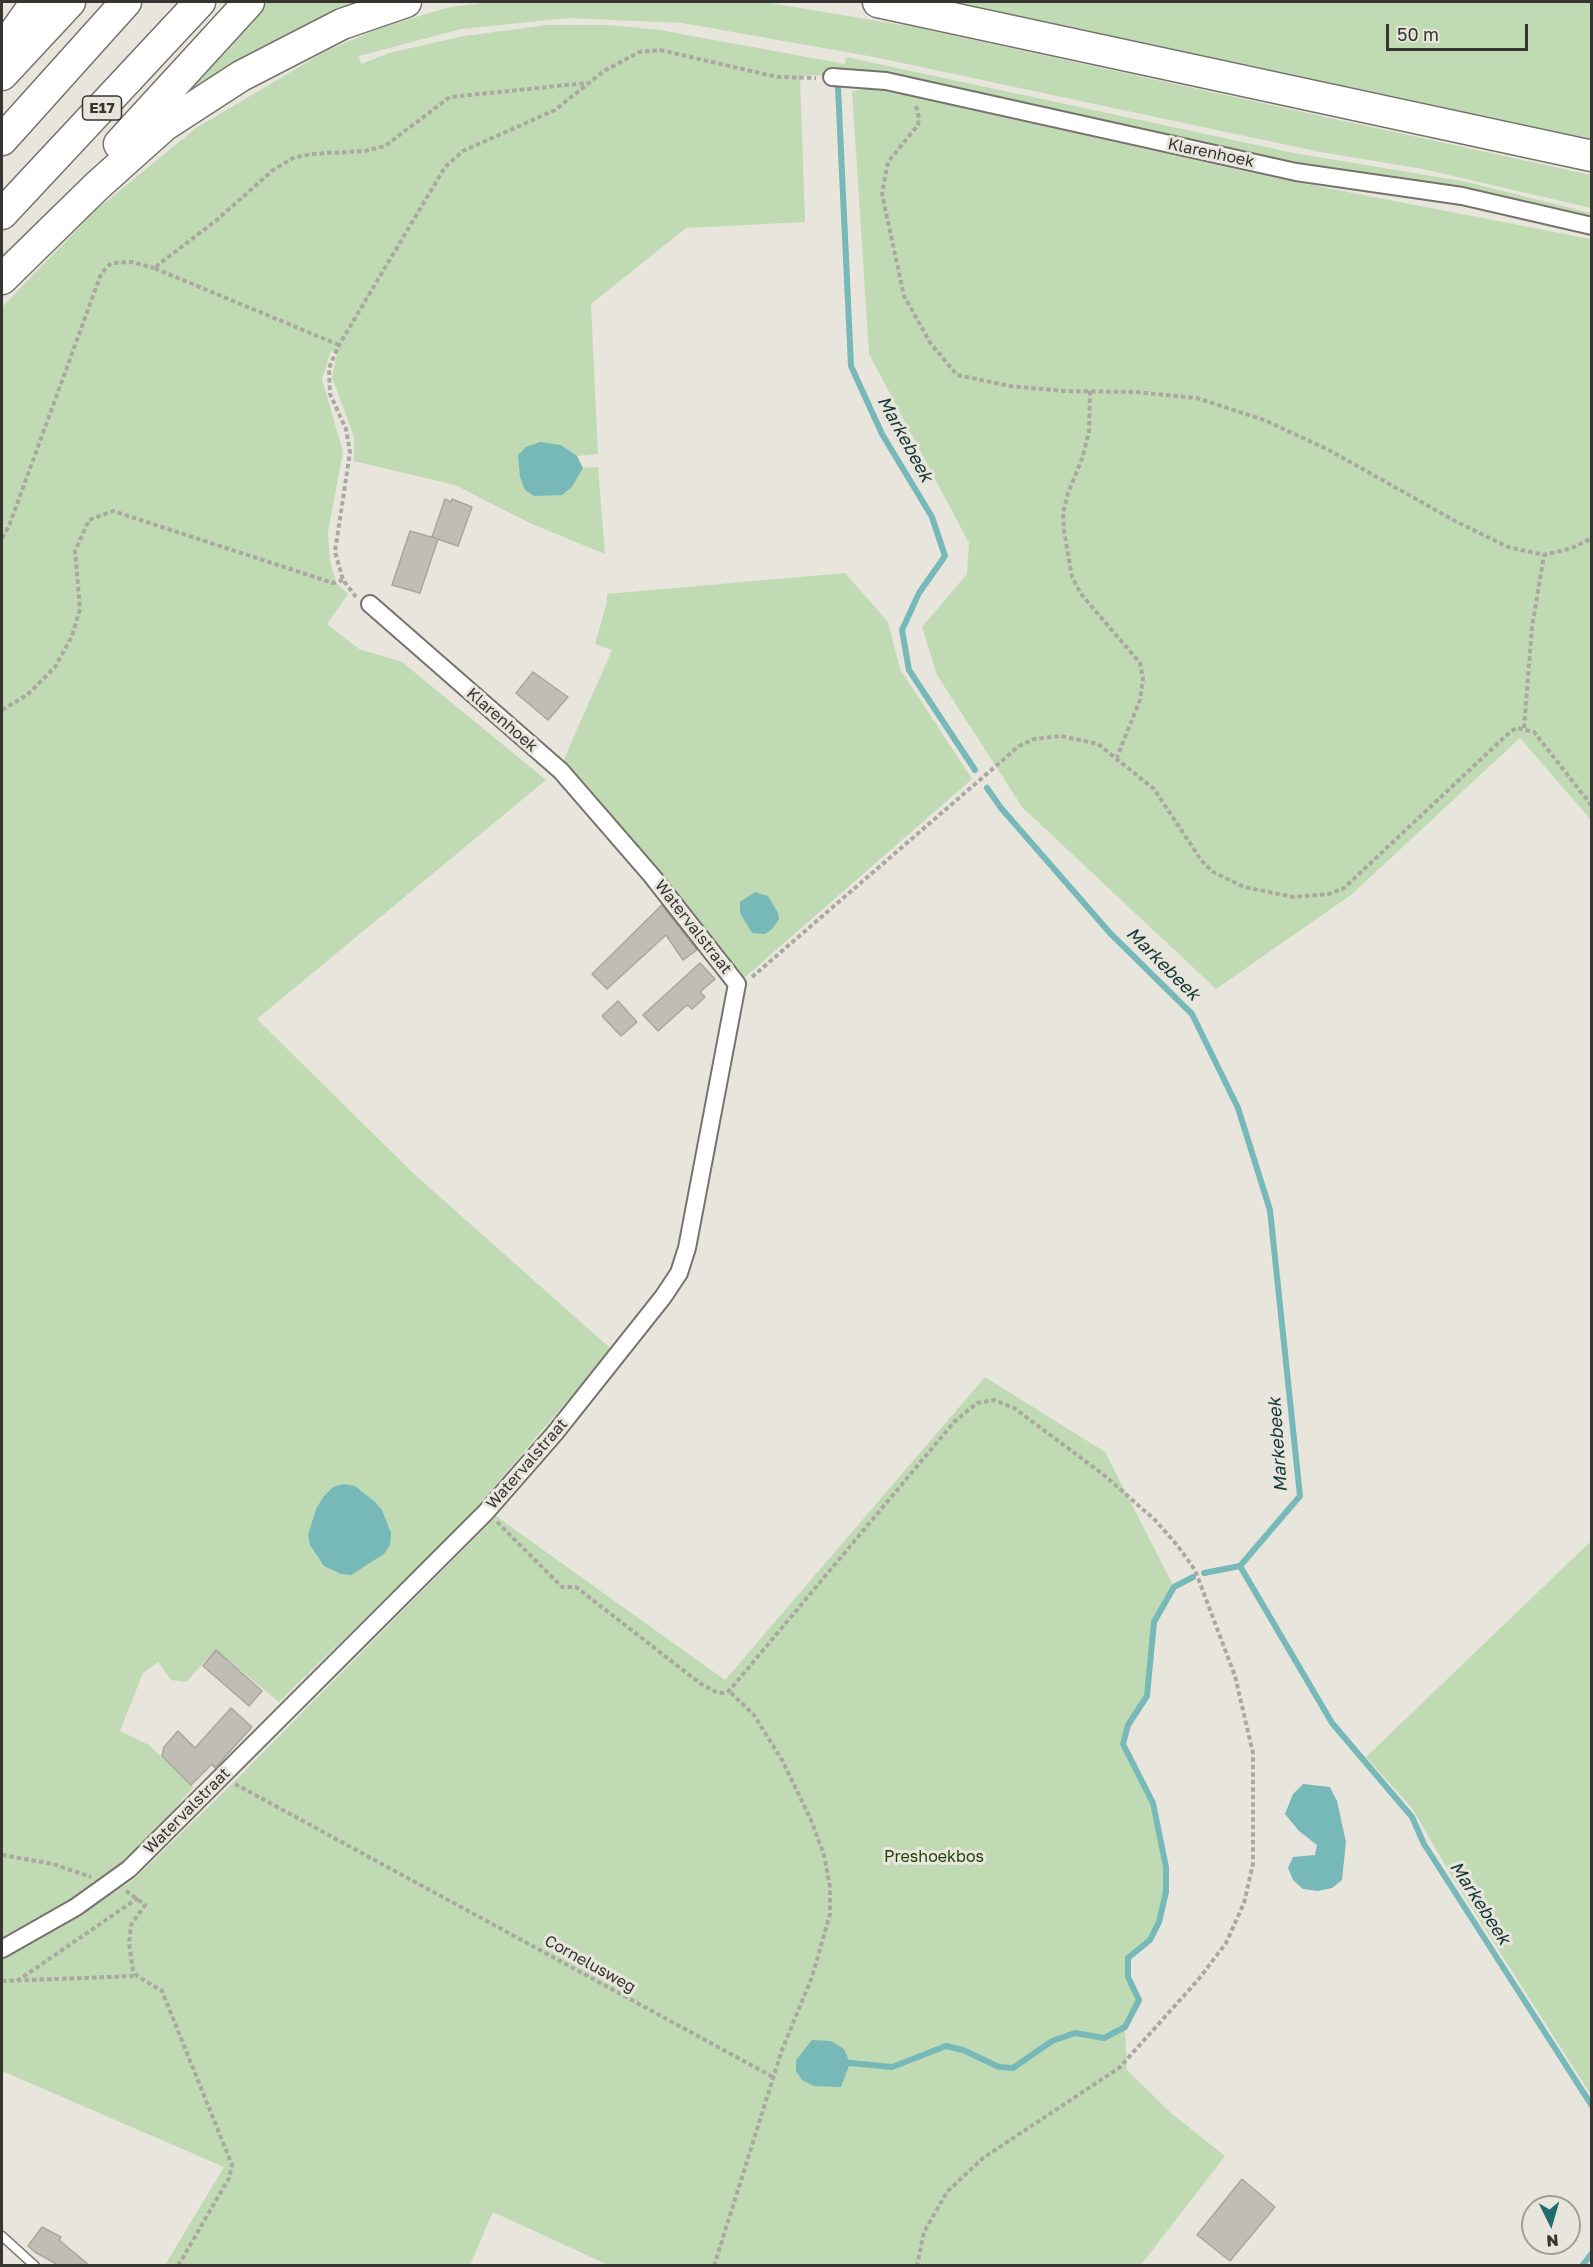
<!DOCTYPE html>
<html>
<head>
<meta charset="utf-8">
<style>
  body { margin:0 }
  #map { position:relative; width:1593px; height:2267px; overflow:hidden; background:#e8e5dd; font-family:"Golos Text",sans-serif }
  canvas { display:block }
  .frame { position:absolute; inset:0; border:3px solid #363532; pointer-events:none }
  .north { position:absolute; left:1521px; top:2195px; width:60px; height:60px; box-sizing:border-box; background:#e8e5dd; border:2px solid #a19f99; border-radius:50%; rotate:175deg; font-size:16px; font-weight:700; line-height:24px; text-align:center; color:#363532 }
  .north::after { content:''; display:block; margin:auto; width:21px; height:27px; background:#1f6b6d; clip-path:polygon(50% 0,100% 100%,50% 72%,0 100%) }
  .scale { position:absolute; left:1386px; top:24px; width:142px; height:27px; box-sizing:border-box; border:3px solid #363532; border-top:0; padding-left:8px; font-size:18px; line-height:21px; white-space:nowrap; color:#363532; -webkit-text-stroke:4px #e8e5dd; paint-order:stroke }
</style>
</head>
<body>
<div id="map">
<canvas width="1593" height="2267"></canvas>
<div class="frame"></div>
<div class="north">N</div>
<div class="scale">50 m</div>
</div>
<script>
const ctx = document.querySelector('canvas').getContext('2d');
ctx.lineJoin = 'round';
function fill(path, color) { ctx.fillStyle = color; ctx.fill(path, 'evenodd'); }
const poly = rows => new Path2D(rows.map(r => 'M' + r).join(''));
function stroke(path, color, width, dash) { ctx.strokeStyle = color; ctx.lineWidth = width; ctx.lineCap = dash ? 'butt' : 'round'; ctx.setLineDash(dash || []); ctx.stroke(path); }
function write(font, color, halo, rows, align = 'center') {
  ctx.font = font + ' "Golos Text",sans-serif'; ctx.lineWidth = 6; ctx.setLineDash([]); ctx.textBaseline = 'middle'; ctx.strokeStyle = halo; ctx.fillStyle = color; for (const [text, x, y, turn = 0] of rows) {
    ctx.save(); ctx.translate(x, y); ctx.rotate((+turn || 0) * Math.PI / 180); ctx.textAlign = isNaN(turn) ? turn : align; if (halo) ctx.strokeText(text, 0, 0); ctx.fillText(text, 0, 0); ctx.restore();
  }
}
fill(poly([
  [267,2,376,2,163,115],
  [491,2,764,2,914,27,1591,175,1591,208,1418,168,1320,152,874,57,682,23,569,18,461,29,359,56,361,64,389,53,464,36,547,25,609,25,660,30,845,64,846,57,1294,153,1467,182,1591,213,1591,220,852,74,800,76,805,222,686,228,591,304,598,454,577,456,561,445,572,487,583,468,598,467,605,554,532,524,455,485,354,461,354,437,332,377,337,354,331,351,322,379,343,452,328,532,330,561,336,582,348,594,327,624,359,649,402,662,546,780,257,1019,414,1174,611,1349,466,1520,279,1702,216,1650,186,1682,171,1680,158,1662,143,1673,120,1731,149,1745,193,1787,142,1847,114,1873,92,1882,94,1886,2,1938,2,307,96,210,196,128,326,51,385,26,450,7],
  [926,2,1591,2,1591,147],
  [872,88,1270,177,1591,239,1591,820,1520,738,1351,895,1216,989,1022,807,937,675,922,627,967,574,969,543,869,354,852,91],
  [845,573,888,622,900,669,972,779,744,978,561,766,612,650,595,644,607,602,607,594],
  [985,1377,1105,1452,1174,1587,1154,1622,1147,1696,1128,1725,1123,1744,1153,1803,1164,1848,1166,1892,1159,1922,1150,1940,1128,1958,1128,1977,1139,2000,1125,2027,1127,2070,1171,2113,1225,2156,1141,2265,608,2265,493,2212,470,2265,165,2265,224,2167,2,2071,2,1958,86,1911,133,1880,229,1787,496,1516,725,1680],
  [1591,1541,1591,2095,1452,1877,1412,1808,1366,1757]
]), '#c0dbb4');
fill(poly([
  [540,442,561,445,577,456,583,468,572,487,562,495,534,496,525,490,520,477,518,455,526,447],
  [755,892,768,896,778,913,779,919,772,929,765,934,752,933,740,913,740,902],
  [344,1484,355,1486,375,1502,382,1510,391,1533,390,1545,384,1554,351,1575,341,1574,324,1566,310,1545,308,1535,316,1509,324,1496,333,1487],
  [1303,1784,1330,1787,1337,1801,1346,1842,1342,1880,1332,1888,1318,1891,1303,1889,1293,1880,1288,1868,1293,1857,1315,1855,1317,1845,1299,1831,1285,1814,1293,1794],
  [812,2040,831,2041,844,2049,850,2063,841,2087,814,2086,802,2080,796,2071,796,2060]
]), '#77b8b8');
stroke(poly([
  [838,87,851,366,882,434,932,517,945,556,919,593,902,630,909,670,975,770],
  [987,788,1001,808,1110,933,1192,1014,1238,1108,1270,1210,1300,1496,1240,1566,1332,1723,1412,1817,1424,1844,1592,2106],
  [1204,1573,1240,1566],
  [850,2063,892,2067,946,2046,963,2050,999,2067,1013,2068,1052,2041,1075,2033,1104,2038,1125,2027,1139,2000,1128,1977,1128,1958,1150,1940,1159,1922,1166,1892,1166,1867,1153,1803,1123,1744,1128,1725,1147,1696,1154,1622,1174,1587,1193,1577],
  [1582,2266,1592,2253]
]), '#77b8b8', 6);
const building = poly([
  [445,499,451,502,452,499,472,507,458,546,432,537,445,499],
  [410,531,438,539,420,593,392,585,410,531],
  [533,672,568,697,548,720,516,693,533,672],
  [662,905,697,950,683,960,666,935,607,989,592,974,662,905],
  [700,963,715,979,700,992,705,997,692,1009,687,1005,658,1031,643,1015,700,963],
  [618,1001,637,1022,621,1036,602,1016,618,1001],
  [216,1650,262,1691,249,1706,203,1666,216,1650],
  [231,1708,252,1727,215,1768,212,1764,191,1785,162,1756,164,1747,178,1731,195,1748,231,1708],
  [1242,2179,1275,2207,1230,2261,1197,2235,1242,2179],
  [42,2227,61,2237,59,2240,89,2265,58,2265,35,2252,28,2246,42,2227]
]);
fill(building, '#c0bdb5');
stroke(building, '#a9a69e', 1.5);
const service = poly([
  [2,2236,35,2266]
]);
const minor = poly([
  [832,77,886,81,1296,172,1462,196,1592,226],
  [2,1949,76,1907,129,1869,486,1512,555,1433,663,1297,679,1273,687,1248,737,984,652,876,561,771,370,604]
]);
const motorway = poly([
  [878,2,1592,156],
  [2,50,36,2],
  [2,75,70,2],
  [2,140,126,2],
  [119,144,249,2],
  [2,214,200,2],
  [2,279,97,186,164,126,241,76,342,24,406,2]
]);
stroke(service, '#76736c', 11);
stroke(minor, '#76736c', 20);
stroke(motorway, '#76736c', 33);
stroke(poly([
  [916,106,919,118,918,125,888,162,882,194,904,296,931,344,957,375,1010,386,1064,391,1135,392,1197,398,1264,420,1327,449,1457,522,1508,547,1544,555,1572,548,1592,538],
  [339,345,154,268,218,219,273,170,293,158,311,154,365,151,385,146,450,97,587,83],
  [1090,391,1089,432,1082,459,1068,493,1063,513,1064,531,1072,577,1081,594,1140,663,1143,679,1140,700,1117,757],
  [2,538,9,526,101,274,111,263,132,262,154,268],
  [356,597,343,580,335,552,350,452,346,429,330,394,329,368,339,345,445,167,463,151,555,110,604,71,639,52,660,50,777,77,816,78],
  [2,710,27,695,55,667,72,636,80,609,75,551,89,520,113,511,333,583,343,580],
  [1524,728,1532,627,1544,555],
  [752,977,1019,746,1034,739,1061,736,1098,744,1154,789,1201,860,1213,872,1244,887,1293,897,1329,894,1344,888,1510,732,1517,728,1534,732,1592,806],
  [497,1522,562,1587,576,1587,701,1684,718,1693,724,1693,729,1691,954,1422,977,1403,994,1400,1014,1408,1104,1475,1155,1520,1177,1545,1195,1570,1235,1676,1253,1753,1253,1864,1244,1903,1226,1943,1198,1980,1119,2068,983,2158,947,2192,924,2232,917,2266],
  [235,1784,775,2078],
  [2,1855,53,1864,91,1877],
  [126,1891,145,1905,131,1925,129,1943,133,1970,137,1976,162,1991,232,2165,229,2178,178,2266],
  [2,1981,136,1976],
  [17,1981,138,1898],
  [714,2266,782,2050,812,1977,830,1914,830,1887,824,1855,811,1820,782,1760,754,1715,729,1691]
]), '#aaa8a1', 4, [4.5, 3]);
stroke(service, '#fff', 8);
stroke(minor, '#fff', 16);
stroke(motorway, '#fff', 30);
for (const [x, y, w] of [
  [102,108,39]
]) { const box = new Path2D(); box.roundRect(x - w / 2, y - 12, w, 24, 4.5); ctx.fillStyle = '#e8e5dd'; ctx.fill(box); stroke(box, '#363532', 1.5); }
write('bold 15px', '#363532', null, [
  ["E17",102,108]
]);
write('16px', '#363532', '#e8e5dd', [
  ["Klarenhoek",1211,153,12],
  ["Klarenhoek",502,720,41],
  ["Watervalstraat",693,927,52],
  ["Watervalstraat",527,1464,-49],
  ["Watervalstraat",187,1811,-45],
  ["Cornelusweg",590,1964,29]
]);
write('16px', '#1f4407', '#e8e5dd', [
  ["Preshoekbos",934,1857]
]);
write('italic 18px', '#163737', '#e8e5dd', [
  ["Markebeek",905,439,61],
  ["Markebeek",1163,964,45],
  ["Markebeek",1278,1445,-94],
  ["Markebeek",1480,1903,57]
]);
</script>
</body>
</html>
